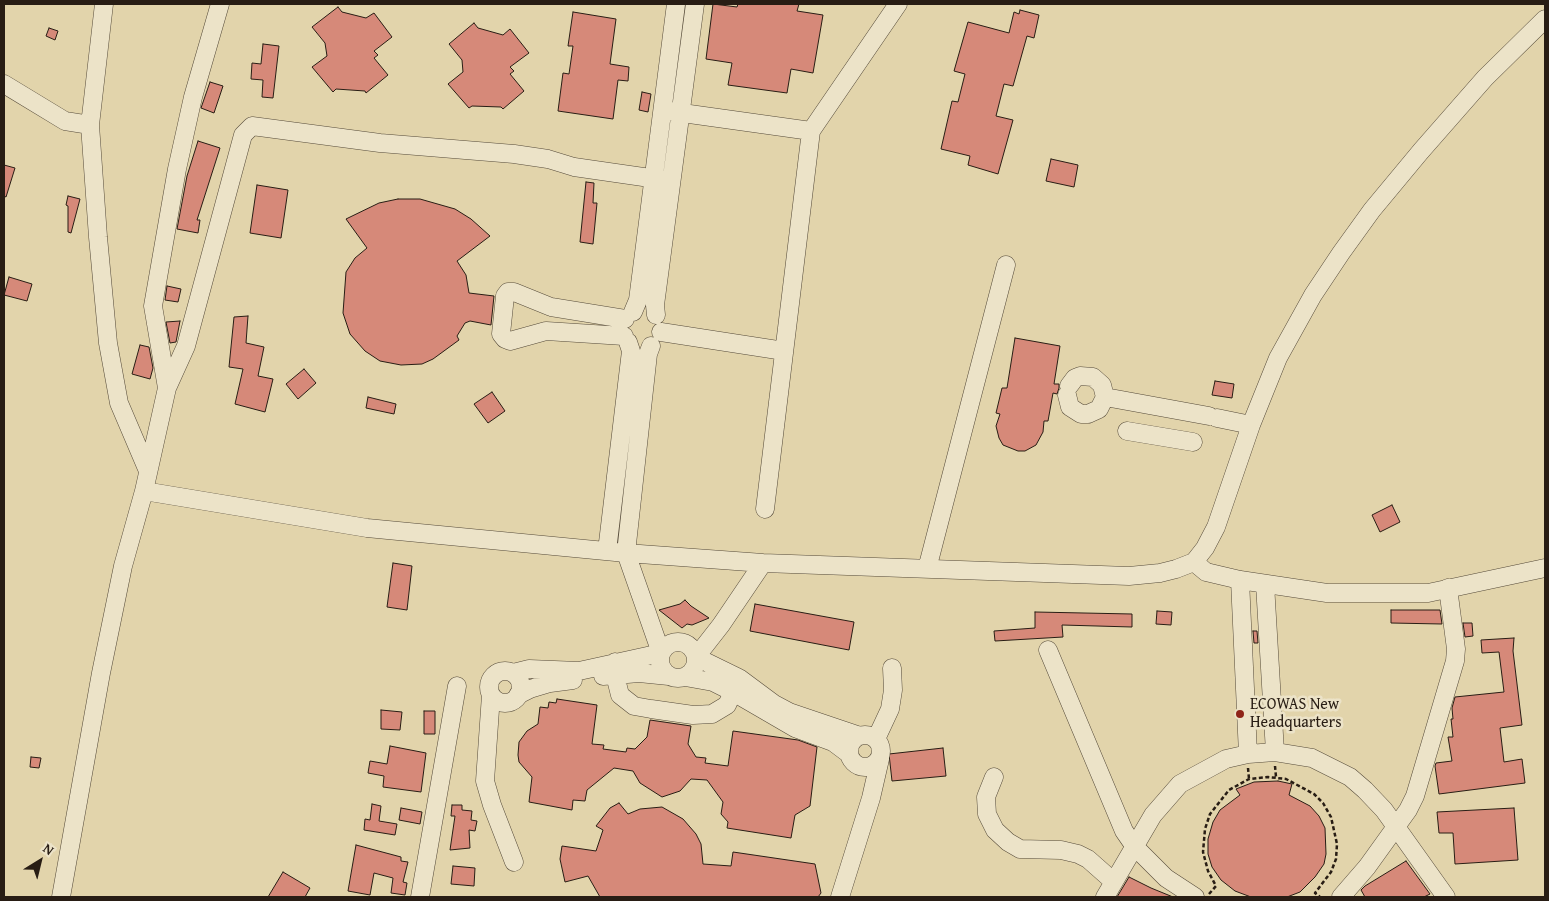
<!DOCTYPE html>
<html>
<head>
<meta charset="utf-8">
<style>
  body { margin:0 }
  #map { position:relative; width:1549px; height:901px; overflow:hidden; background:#e2d4ab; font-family:"Gentium Book Plus",serif }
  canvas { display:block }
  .frame { position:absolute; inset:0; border:5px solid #281d14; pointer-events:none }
  .north { position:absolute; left:15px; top:836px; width:50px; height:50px; -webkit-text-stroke:4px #ece3c8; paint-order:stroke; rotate:36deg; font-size:14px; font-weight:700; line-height:20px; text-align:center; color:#281d14 }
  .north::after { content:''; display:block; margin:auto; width:18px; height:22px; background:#281d14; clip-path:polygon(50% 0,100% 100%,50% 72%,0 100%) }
</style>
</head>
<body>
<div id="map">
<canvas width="1549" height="901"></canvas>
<div class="frame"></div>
<div class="north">N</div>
</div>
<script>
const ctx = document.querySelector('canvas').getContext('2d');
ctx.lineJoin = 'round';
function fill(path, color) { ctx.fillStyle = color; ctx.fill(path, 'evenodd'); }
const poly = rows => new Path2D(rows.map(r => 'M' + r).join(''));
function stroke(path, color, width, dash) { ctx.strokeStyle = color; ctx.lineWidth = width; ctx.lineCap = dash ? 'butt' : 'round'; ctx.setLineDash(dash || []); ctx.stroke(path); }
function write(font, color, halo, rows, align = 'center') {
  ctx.font = font + ' "Gentium Book Plus",serif'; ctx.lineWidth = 5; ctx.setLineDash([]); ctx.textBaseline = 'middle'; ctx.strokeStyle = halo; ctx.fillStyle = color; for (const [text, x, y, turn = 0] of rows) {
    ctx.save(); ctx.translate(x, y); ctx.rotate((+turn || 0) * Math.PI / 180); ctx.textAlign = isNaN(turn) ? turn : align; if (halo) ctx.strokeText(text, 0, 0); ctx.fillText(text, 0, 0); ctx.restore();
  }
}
const building = poly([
  [713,4,737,7,738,4,799,4,797,11,823,15,813,73,791,69,787,93,728,85,732,63,706,59,713,4],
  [338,7,342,12,366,18,374,13,392,37,374,51,378,55,374,58,388,75,366,93,365,91,336,89,333,92,312,67,327,56,325,43,312,27,338,7],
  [1020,10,1039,15,1034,38,1027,36,1013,86,1004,84,996,116,1013,120,998,174,968,165,970,156,941,149,952,101,958,102,965,74,954,71,968,22,1009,33,1014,12,1019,14,1020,10],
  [573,12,616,19,610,64,629,67,628,81,618,80,613,119,558,111,563,73,569,74,573,46,568,46,573,12],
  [474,23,478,28,503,35,510,29,529,53,510,67,514,71,510,74,524,91,503,109,501,107,472,106,469,108,448,84,463,72,462,60,449,44,474,23],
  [49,28,58,31,55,40,46,36,49,28],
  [263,44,279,46,273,98,262,97,263,80,251,79,252,63,261,64,263,44],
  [210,82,223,86,214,113,201,108,210,82],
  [642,92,651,94,648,112,639,110,642,92],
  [198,141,220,148,197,220,200,220,198,233,177,229,187,176,198,141],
  [1051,159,1078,165,1074,187,1046,181,1051,159],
  [4,165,15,168,6,197,4,196,4,165],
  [586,182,594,183,593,203,597,203,593,244,580,242,586,182],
  [257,185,288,190,281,238,250,233,257,185],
  [68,196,80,199,71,233,68,232,68,206,66,205,68,196],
  [398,199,420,199,455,209,471,219,490,236,457,261,466,275,469,293,494,296,491,325,470,321,465,323,457,336,459,340,433,359,422,364,401,365,380,361,365,351,350,334,343,313,346,272,355,258,367,248,346,219,379,203,398,199],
  [9,277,32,284,27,301,4,295,9,277],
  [167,286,181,289,178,302,165,300,167,286],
  [248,316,246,343,264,347,258,376,273,379,265,412,235,404,243,369,229,367,234,317,248,316],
  [180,321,176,342,170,343,166,322,180,321],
  [1015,338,1060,346,1054,384,1059,384,1059,388,1057,394,1053,393,1048,421,1044,421,1043,432,1036,445,1025,451,1018,451,1003,445,999,438,996,426,1000,414,996,413,1002,388,1007,388,1015,338],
  [140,345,149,347,153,368,150,379,132,374,140,345],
  [304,369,316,383,298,399,286,384,304,369],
  [1215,381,1234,384,1232,398,1212,395,1215,381],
  [492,392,505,411,488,423,474,404,492,392],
  [368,397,396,404,394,414,366,408,368,397],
  [1392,505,1400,522,1380,532,1372,515,1392,505],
  [393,563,412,566,407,610,387,607,393,563],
  [685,600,691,606,709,618,692,625,687,624,682,628,659,610,680,604,685,600],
  [755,604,854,622,849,650,750,631,755,604],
  [1391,610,1440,610,1442,624,1391,623,1391,610],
  [1157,611,1172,612,1171,625,1156,624,1157,611],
  [1035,612,1132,614,1132,627,1062,625,1063,637,995,641,994,631,1035,628,1035,612],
  [1463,623,1472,623,1473,636,1465,637,1463,623],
  [1253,631,1257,631,1258,643,1254,643,1253,631],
  [1514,638,1513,651,1522,725,1500,728,1504,762,1522,759,1525,783,1439,794,1435,766,1436,763,1452,761,1448,737,1453,737,1451,719,1453,719,1452,708,1455,697,1504,692,1499,652,1482,653,1481,640,1514,638],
  [557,699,597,705,592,744,604,745,603,749,626,752,627,748,635,749,647,737,650,720,691,726,688,744,696,757,706,758,705,763,728,766,733,731,798,740,817,747,810,806,795,815,791,838,727,828,728,822,721,814,723,802,707,780,691,779,680,791,662,797,640,783,633,771,614,768,587,790,585,801,573,800,572,810,529,802,532,777,519,762,518,755,519,742,527,731,538,724,540,707,548,708,549,702,556,703,557,699],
  [381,710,402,712,400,730,381,729,381,710],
  [424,711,435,711,435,734,424,734,424,711],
  [390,746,426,753,421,792,383,787,384,776,368,773,370,761,387,764,390,746],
  [943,748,946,776,892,781,889,754,943,748],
  [31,757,41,758,39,768,30,767,31,757],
  [1278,781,1292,784,1289,795,1310,806,1319,816,1325,828,1326,854,1324,864,1315,877,1300,892,1287,897,1251,897,1235,891,1221,880,1212,867,1208,854,1208,839,1213,822,1220,810,1240,795,1236,789,1254,782,1278,781],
  [619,803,628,814,640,809,662,807,683,819,696,834,701,844,703,864,731,866,733,852,815,864,821,893,818,897,600,897,588,876,565,882,560,859,562,846,596,851,603,830,596,826,610,808,619,803],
  [372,804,381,806,379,821,397,824,395,835,364,830,365,819,370,820,372,804],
  [452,805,462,805,462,810,472,811,471,820,477,821,475,831,469,830,470,848,450,850,455,816,451,816,452,805],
  [401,808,422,812,420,824,399,820,401,808],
  [1514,808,1518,860,1455,864,1453,833,1439,833,1437,812,1514,808],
  [356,845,401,857,401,861,408,862,403,882,407,883,405,895,391,893,393,878,374,873,370,895,348,891,356,845],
  [1406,861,1430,894,1424,897,1365,897,1361,890,1365,886,1406,861],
  [453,866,475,868,474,886,451,884,453,866],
  [283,872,310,888,305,897,268,897,283,872],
  [1129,877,1151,888,1173,897,1117,897,1129,877]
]);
fill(building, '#d68979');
stroke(building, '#281d14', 1);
const minor = poly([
  [104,4,90,125,98,237,108,343,119,403,148,471],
  [4,84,65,121,90,125],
  [668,111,811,131],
  [633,312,638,300,676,4],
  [656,315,655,305,695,4],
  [661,332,784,351],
  [624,336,546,331,510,341,505,339,501,334,505,296,508,292,514,292,551,307,625,319],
  [167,388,186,346,243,135,252,126,380,143,514,154,548,159,574,167,671,181],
  [1067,395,1070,407,1081,414,1088,414,1099,409,1105,397,1102,385,1093,377,1080,376,1075,378,1069,386],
  [1105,397,1209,416],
  [1217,418,1251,425],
  [1127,431,1193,442],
  [144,491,367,528,626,553,763,563,1129,576,1160,573,1176,569,1194,562,1205,548,1216,527,1251,425,1278,358,1313,295,1341,253,1372,210,1421,151,1485,78,1545,19],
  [765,509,811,131,898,4],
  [607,551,631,351,628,342],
  [1194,562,1206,572,1240,580,1327,593,1428,593,1545,568],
  [763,563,721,625,696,657,739,678,774,704,789,712,860,736],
  [927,569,1006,265],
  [1240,580,1248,754],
  [1265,584,1275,752],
  '660 660a18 18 0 1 1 36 0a18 18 0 1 1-36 0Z',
  [1048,650,1124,831,1135,847,1166,878,1195,897],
  [615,662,615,675,620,695,634,706,651,709,693,715,712,714,727,705,737,683],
  '489 687a16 16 0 1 1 32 0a16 16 0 1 1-32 0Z',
  [513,673,529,669,579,671,661,653,626,553,648,354,651,346],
  [603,676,639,673,669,676],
  [685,677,713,682,733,692,795,728,833,742,849,754],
  [491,695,485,781,492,805,514,862],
  [518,695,530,689,550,683,573,680],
  '849 751a16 16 0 1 1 32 0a16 16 0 1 1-32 0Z',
  [876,739,890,709,893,690,892,668],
  [994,777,986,797,987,814,995,830,1008,842,1020,849,1061,850,1078,854,1088,859,1114,882],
  [61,897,101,673,123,566,144,491,167,388,153,306,177,169,193,97,220,4],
  [420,897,457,686],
  [840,897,871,798,880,759],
  [1105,897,1153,815,1180,784,1226,759,1248,754,1275,752,1312,758,1350,777,1365,790,1384,810,1446,897],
  [1341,897,1367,867,1408,810,1415,796,1455,661,1456,649,1448,588]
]);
stroke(minor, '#564b3a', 19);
stroke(poly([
  [1275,766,1276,777],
  [1248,768,1249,779],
  [1209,894,1216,886,1208,871,1203,852,1205,829,1210,814,1229,790,1249,779,1268,777,1286,779,1314,794,1323,803,1331,817,1337,844,1336,859,1331,872,1315,893,1320,897]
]), '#281d14', 2.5, [4, 2.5]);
stroke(minor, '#ece3c8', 18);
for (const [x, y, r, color] of [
  [1240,714,5,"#8f2418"]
]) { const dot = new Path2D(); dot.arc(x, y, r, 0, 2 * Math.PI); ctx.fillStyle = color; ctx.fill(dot); stroke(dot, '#ece3c8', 2); }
write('16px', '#281d14', '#ece3c8', [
  ["ECOWAS New",1250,705],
  ["Headquarters",1250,723]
], 'left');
</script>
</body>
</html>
